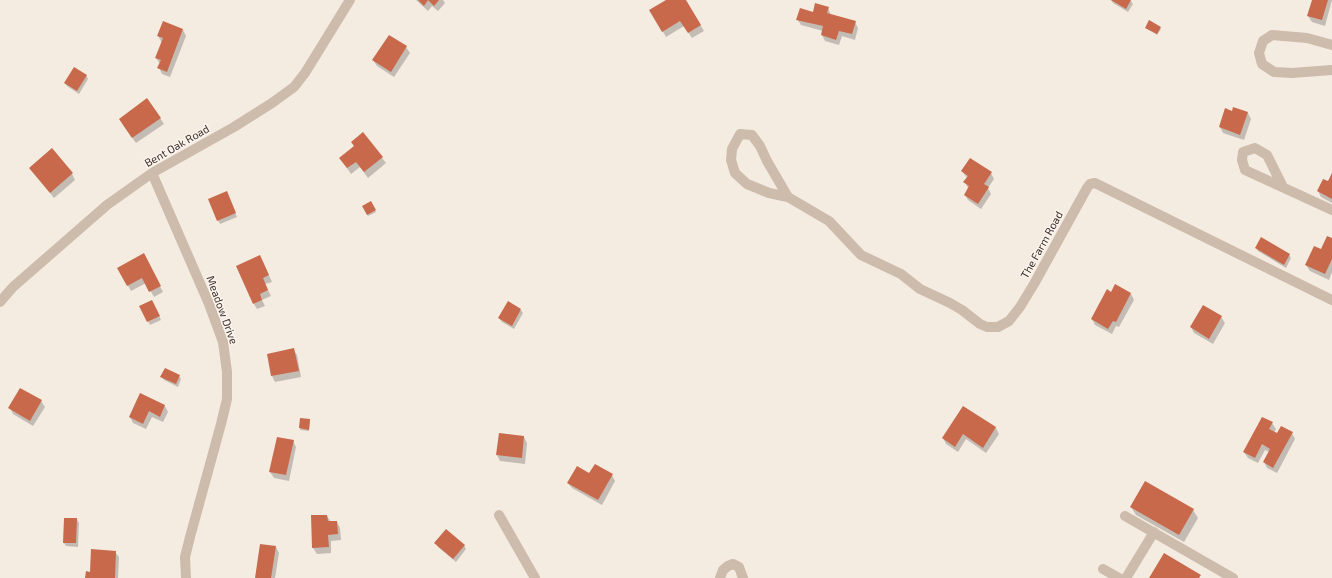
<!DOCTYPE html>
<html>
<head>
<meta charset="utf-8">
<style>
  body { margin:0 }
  canvas { display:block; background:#f4ebe1 }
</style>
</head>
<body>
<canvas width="1332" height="578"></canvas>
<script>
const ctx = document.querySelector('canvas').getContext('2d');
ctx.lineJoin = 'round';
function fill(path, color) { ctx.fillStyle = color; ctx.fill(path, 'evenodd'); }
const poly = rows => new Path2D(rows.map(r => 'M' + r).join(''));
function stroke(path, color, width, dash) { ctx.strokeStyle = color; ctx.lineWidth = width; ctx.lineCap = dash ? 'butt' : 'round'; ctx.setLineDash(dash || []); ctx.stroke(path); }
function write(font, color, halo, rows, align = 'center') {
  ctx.font = font + ' "Exo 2",sans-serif'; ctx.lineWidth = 3; ctx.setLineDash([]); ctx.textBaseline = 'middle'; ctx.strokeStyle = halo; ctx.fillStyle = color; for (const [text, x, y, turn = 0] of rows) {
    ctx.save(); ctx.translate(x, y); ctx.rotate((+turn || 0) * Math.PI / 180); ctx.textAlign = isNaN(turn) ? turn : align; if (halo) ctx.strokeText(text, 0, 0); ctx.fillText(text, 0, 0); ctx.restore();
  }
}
fill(poly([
  [416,0,443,0,445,3,438,11,432,6,428,11],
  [668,0,685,0,704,31,692,38,684,26,666,37,651,11],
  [1111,0,1130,0,1133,4,1128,12,1113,3],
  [1313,0,1332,0,1325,26,1312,22,1308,16],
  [828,8,831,15,855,22,858,28,855,40,842,36,839,45,825,41,822,35,823,31,801,25,797,19],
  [164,23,183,30,186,36,170,77,162,74,159,68,160,64,156,58,162,43,158,36],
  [1146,28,1160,28,1161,29,1157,35],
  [389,36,406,47,410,53,394,77,377,66,373,60],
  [86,75,88,79,79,94,67,86,65,83],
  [1232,112,1248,113,1251,119,1244,140,1223,133,1220,127],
  [160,118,164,124,136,143,123,125],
  [363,133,386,163,368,178,360,167,351,174,340,158,355,146],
  [30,168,72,174,75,180,54,198],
  [962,171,991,173,994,179,988,188,991,194,981,209,968,200,965,195,968,188,965,182,967,178],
  [1332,175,1332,203,1321,197,1318,191,1328,183],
  [228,196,237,217,220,224,218,220],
  [371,203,376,212,368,216,363,206],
  [1332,239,1332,272,1329,280,1310,271,1306,265],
  [1256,248,1289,255,1291,258,1286,268,1258,251],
  [143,255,163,292,154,297,146,283,131,291,118,268],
  [263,262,272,282,265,284,271,296,262,300,265,306,257,309,254,304],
  [1112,293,1131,294,1134,300,1119,327,1116,326,1112,334,1095,325,1092,319],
  [154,304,161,320,150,325,141,306],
  [1203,307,1221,317,1225,323,1213,344,1194,333,1191,327],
  [521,310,523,313,514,329,502,322,499,318],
  [294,350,297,355,301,377,275,382,272,376,268,355],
  [179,376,181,379,178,387,164,380,162,377],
  [141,394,165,406,168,412,163,422,152,417,146,429,133,423,130,417],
  [41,401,45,407,33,426,13,414,10,408],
  [964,407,996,428,999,434,986,453,966,439,958,452,946,444,943,438],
  [301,419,310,420,309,431,300,430],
  [1272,423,1276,429,1274,433,1277,435,1292,433,1295,439,1277,473,1267,468,1264,462,1269,452,1265,450,1258,463,1248,458,1244,452],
  [500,434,524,437,527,443,525,464,500,461,497,455],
  [293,441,296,447,289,481,274,478,270,472],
  [590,475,612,475,615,481,602,505,572,488,568,483],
  [1131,507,1193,510,1198,518,1184,542,1136,515],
  [327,516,331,522,337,522,340,528,341,540,331,541,331,553,317,554,313,548],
  [77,519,79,523,78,547,66,546,64,543],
  [436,543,464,545,466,549,456,562,438,547],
  [276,547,279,553,275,578,256,578],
  [115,552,119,557,118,578,86,578]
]), '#0003');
fill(poly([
  [418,0,439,0,434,6,428,0,424,6],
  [666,0,686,0,701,25,688,33,680,21,662,32,649,10],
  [1111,0,1131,0,1126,9],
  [1312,0,1328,0,1322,20,1307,16],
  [815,3,829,7,827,13,856,21,852,34,839,31,836,40,821,35,823,26,796,20,800,8,813,12],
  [1149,20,1161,27,1157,34,1145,28],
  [163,21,183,29,167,72,157,68,161,60,155,58,163,38,157,36],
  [389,35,407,46,391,72,372,60],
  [74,67,87,75,77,91,64,83],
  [147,98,161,118,132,138,119,119],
  [1233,107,1248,112,1240,135,1219,127,1225,108,1232,111],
  [363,132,383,157,364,172,356,162,347,168,339,158,354,146,351,142],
  [52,148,73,173,50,193,29,168],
  [970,158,992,172,984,184,989,187,978,204,964,195,969,186,963,182,968,176,961,171],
  [1332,173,1332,199,1317,191,1323,179,1328,181],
  [227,191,236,213,217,221,208,199],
  [371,201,376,210,367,215,362,206],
  [1327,236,1332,238,1332,259,1325,274,1305,265,1314,246,1321,249],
  [1261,237,1290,254,1284,265,1255,248],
  [144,253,161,286,149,292,142,278,127,286,117,268],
  [260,255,269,275,263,278,268,290,260,294,262,300,253,304,236,266],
  [1115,284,1131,293,1116,322,1113,321,1108,329,1091,319,1107,289,1111,292],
  [152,300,160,316,147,322,139,306],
  [508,301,521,309,512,326,498,318],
  [1203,305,1222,316,1209,339,1190,327],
  [294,348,299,371,271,376,267,354],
  [165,368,180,375,176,384,160,377],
  [20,388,42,400,30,421,8,408],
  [140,393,165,405,160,417,149,411,143,424,129,417],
  [963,406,996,427,983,448,963,434,955,447,942,438],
  [1262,417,1273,422,1269,429,1277,433,1281,426,1293,432,1273,468,1263,462,1270,449,1262,444,1255,458,1243,452],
  [300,418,310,419,309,430,299,428],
  [499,433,524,436,522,458,496,455],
  [277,437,294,440,286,475,269,472],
  [595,464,613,474,598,500,567,483,577,466,589,473],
  [1145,481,1194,509,1179,535,1130,507],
  [311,515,327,515,328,521,337,521,338,534,328,535,329,547,312,548],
  [64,518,77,518,76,543,63,543],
  [446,529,465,545,453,559,434,543],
  [260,544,276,546,271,578,255,578],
  [91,549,116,551,115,578,85,578,86,571,90,572],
  [1164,553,1201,575,1199,578,1149,578]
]), '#c8694b');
stroke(poly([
  [1332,45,1307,38,1272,35,1263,41,1259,53,1262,64,1274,72,1292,73,1332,70],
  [152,173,209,304,223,342,227,372,227,399,221,424,190,537,185,557,186,578],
  [1283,187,1267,155,1255,148,1243,152,1242,160,1245,170,1332,210],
  [788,197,767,161,760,146,752,135,740,134,732,149,731,160,735,173,747,184,769,193,788,197,822,217,829,221,861,255,901,274,920,289,950,303,962,310,980,324,987,327,998,327,1009,321,1020,307,1034,284,1087,188,1090,184,1095,183,1332,300],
  [0,302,13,287,107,205,152,173,234,127,272,103,294,87,305,73,350,0],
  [499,515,535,578],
  [1125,516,1233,578],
  [1103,569,1119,578],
  [720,578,723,570,728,566,733,564,739,567,743,578],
  [1126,578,1154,532]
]), '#cdbbac', 10);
write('11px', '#3b302b', '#fbf5ee', [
  ["Bent Oak Road",177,146,-30],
  ["The Farm Road",1042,245,-61],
  ["Meadow Drive",222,310,70]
]);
</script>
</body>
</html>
